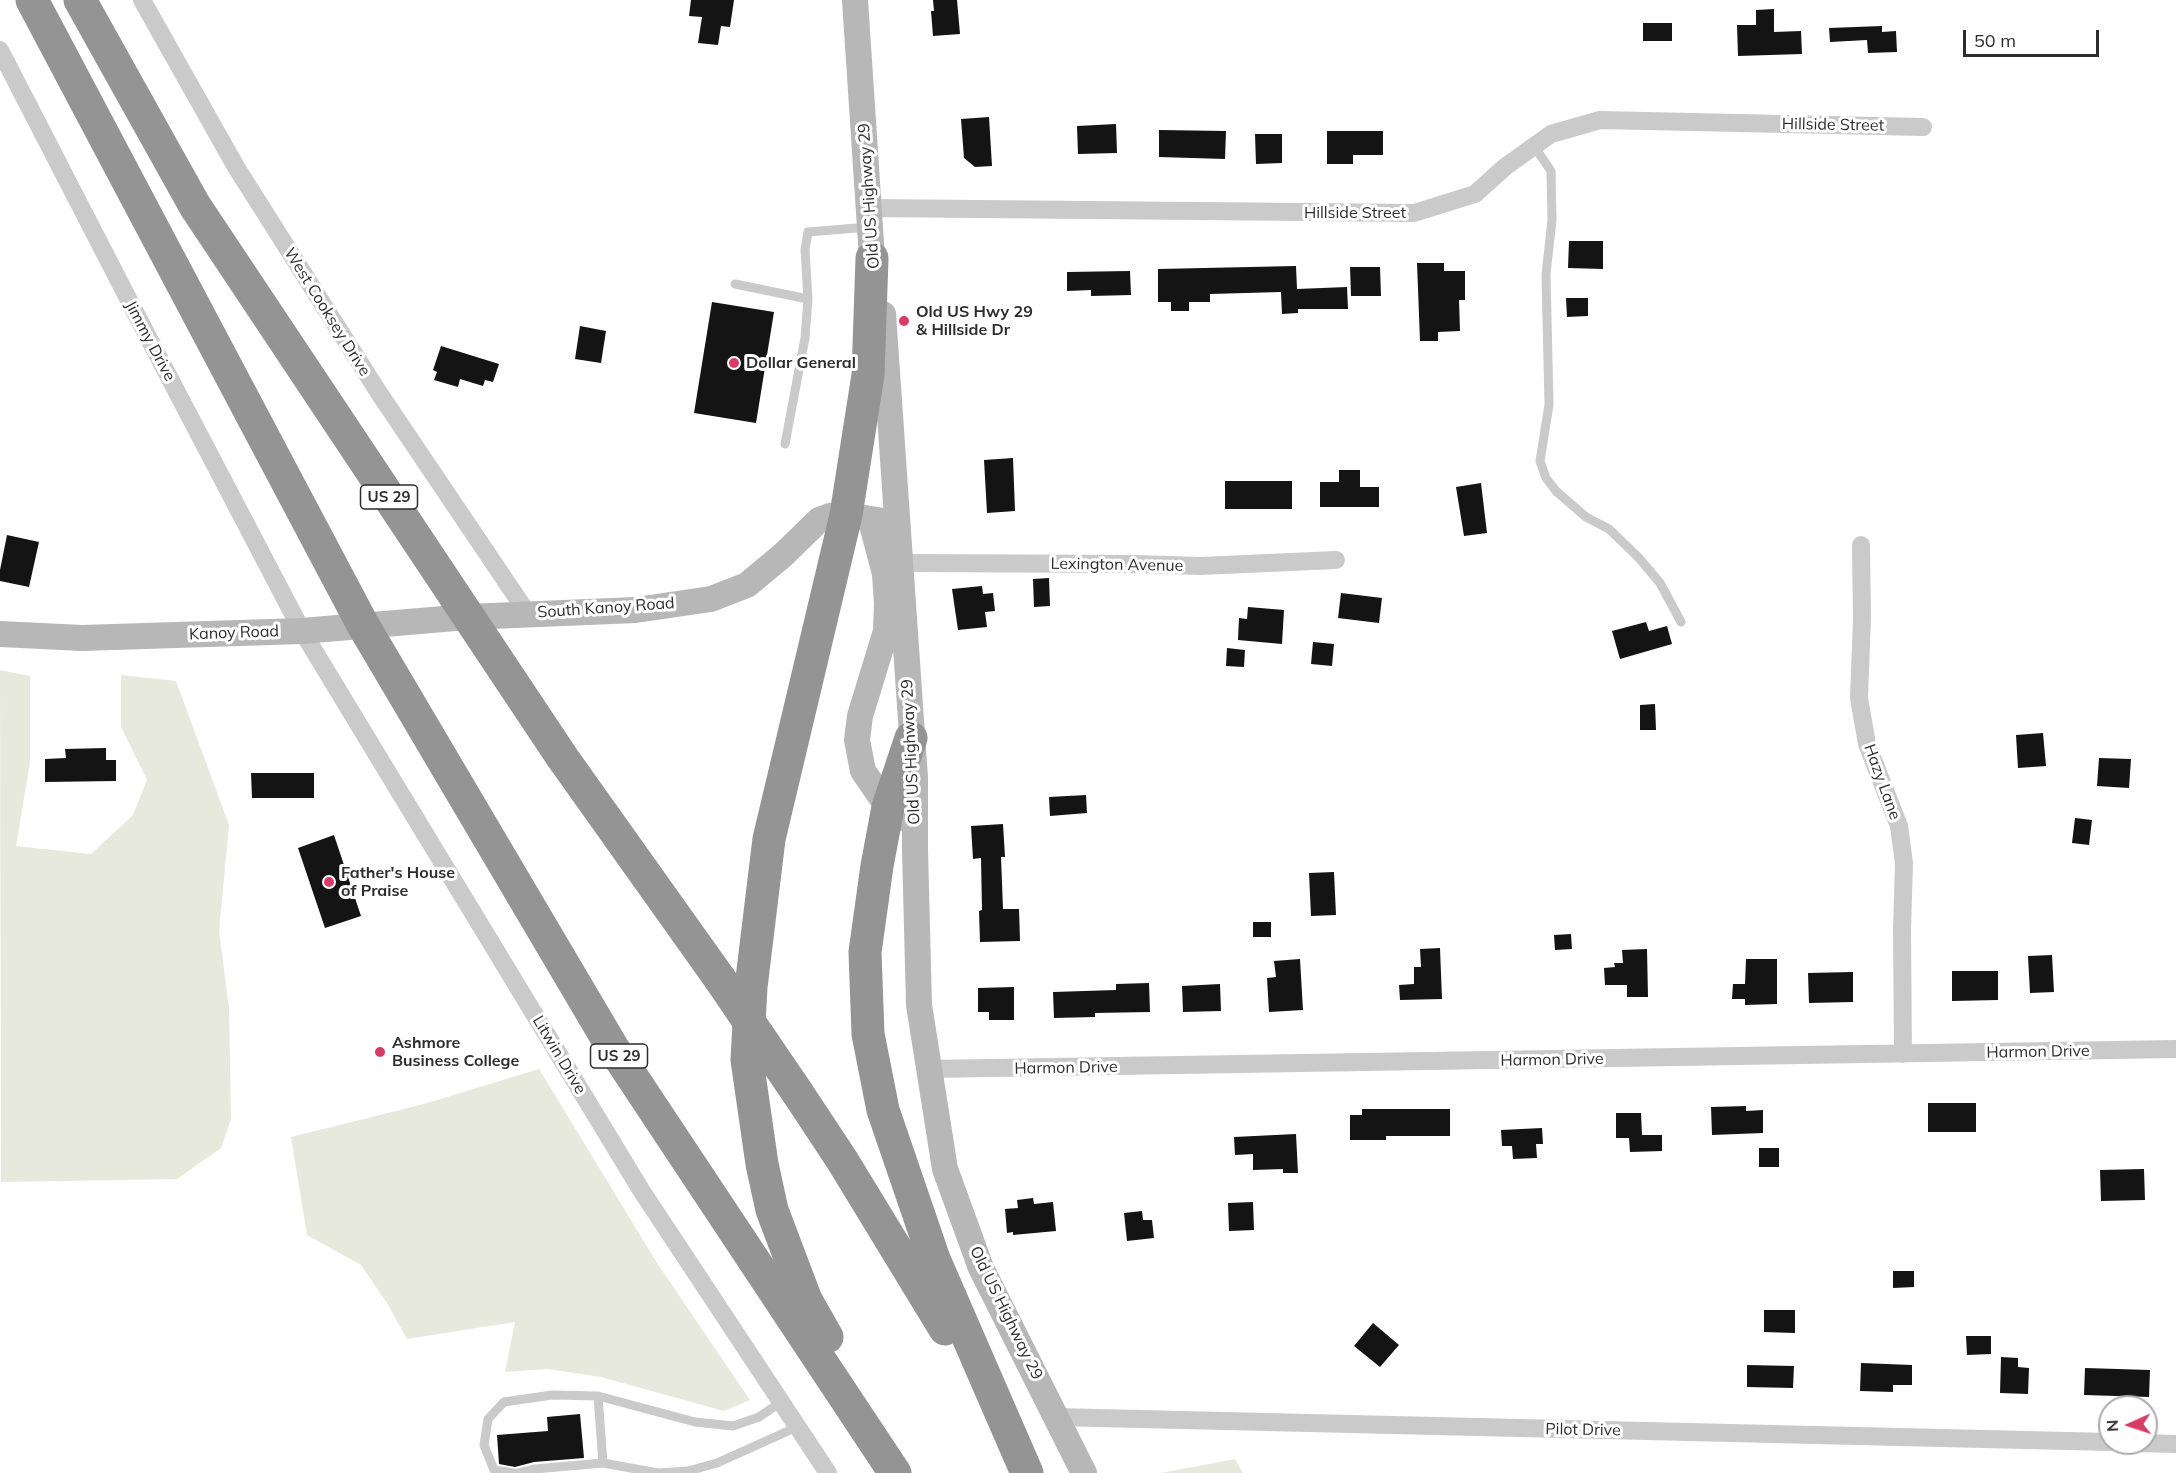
<!DOCTYPE html>
<html>
<head>
<meta charset="utf-8">
<style>
  body { margin:0 }
  #map { position:relative; width:2176px; height:1473px; overflow:hidden; background:#fff; font-family:Mulish,sans-serif }
  canvas { display:block }
  .north { position:absolute; left:2098px; top:1395px; width:60px; height:60px; box-sizing:border-box; background:#fff; border:2px solid #ababab; border-radius:50%; rotate:267deg; font-size:16px; font-weight:700; line-height:24px; text-align:center; color:#2d2d2d }
  .north::after { content:''; display:block; margin:auto; width:21px; height:27px; background:#d73c66; clip-path:polygon(50% 0,100% 100%,50% 72%,0 100%) }
  .scale { position:absolute; left:1963px; top:30px; width:136px; height:27px; box-sizing:border-box; border:3px solid #2d2d2d; border-top:0; padding-left:8px; font-size:18px; line-height:21px; white-space:nowrap; color:#2d2d2d; -webkit-text-stroke:4px #fff; paint-order:stroke }
</style>
</head>
<body>
<div id="map">
<canvas width="2176" height="1473"></canvas>
<div class="north">N</div>
<div class="scale">50 m</div>
</div>
<script>
const ctx = document.querySelector('canvas').getContext('2d');
ctx.lineJoin = 'round';
function fill(path, color) { ctx.fillStyle = color; ctx.fill(path, 'evenodd'); }
const poly = rows => new Path2D(rows.map(r => 'M' + r).join(''));
function stroke(path, color, width, dash) { ctx.strokeStyle = color; ctx.lineWidth = width; ctx.lineCap = dash ? 'butt' : 'round'; ctx.setLineDash(dash || []); ctx.stroke(path); }
function write(font, color, halo, rows, align = 'center') {
  ctx.font = font + ' Mulish,sans-serif'; ctx.lineWidth = 6; ctx.setLineDash([]); ctx.textBaseline = 'middle'; ctx.strokeStyle = halo; ctx.fillStyle = color; for (const [text, x, y, turn = 0] of rows) {
    ctx.save(); ctx.translate(x, y); ctx.rotate((+turn || 0) * Math.PI / 180); ctx.textAlign = isNaN(turn) ? turn : align; if (halo) ctx.strokeText(text, 0, 0); ctx.fillText(text, 0, 0); ctx.restore();
  }
}
fill(poly([
  [0,670,30,676,30,762,16,846,91,854,133,815,147,780,121,727,121,675,176,681,229,825,219,931,229,1008,231,1119,221,1148,177,1179,1,1182],
  [539,1069,657,1263,750,1400,724,1411,601,1377,548,1369,505,1372,515,1322,407,1339,387,1303,361,1265,307,1235,291,1137,424,1104],
  [1235,1459,1243,1473,1161,1473]
]), '#e6e9db');
fill(poly([
  [691,0,734,0,730,27,721,26,718,45,698,43,702,17,689,16],
  [933,0,957,0,960,34,933,36,931,11,934,11],
  [1774,9,1774,32,1801,31,1802,54,1738,56,1737,25,1756,25,1756,10],
  [1643,23,1672,23,1672,41,1643,41],
  [1882,26,1882,32,1896,31,1897,52,1868,53,1867,40,1830,42,1829,28],
  [989,117,992,166,975,167,964,158,961,119],
  [1116,124,1117,153,1078,154,1077,126],
  [1159,130,1226,131,1225,159,1159,157],
  [1327,131,1383,131,1383,155,1353,155,1353,164,1327,164],
  [1255,134,1282,134,1282,163,1256,164],
  [1569,241,1603,241,1603,269,1568,268],
  [1417,263,1444,263,1444,271,1465,271,1465,300,1459,300,1460,331,1438,332,1438,341,1420,341],
  [1296,266,1297,289,1347,287,1348,309,1298,309,1298,313,1282,314,1281,292,1210,294,1210,302,1189,302,1189,311,1171,311,1171,302,1158,302,1158,269],
  [1350,267,1380,267,1381,296,1351,296],
  [1130,271,1131,295,1091,296,1091,290,1067,291,1067,272],
  [1566,298,1588,298,1588,316,1567,317],
  [712,302,774,312,756,423,694,413],
  [580,326,606,331,601,363,575,359],
  [441,346,499,364,493,382,485,380,483,386,460,379,458,387,434,380,437,372,433,370],
  [1013,458,1015,511,987,513,984,460],
  [1339,470,1360,470,1360,487,1379,487,1379,507,1320,507,1320,482,1339,482],
  [1225,481,1292,481,1292,509,1225,509],
  [1481,483,1487,533,1464,536,1456,487],
  [7,535,39,542,29,587,0,581,0,570],
  [1049,578,1050,606,1034,607,1033,579],
  [982,586,983,594,993,593,995,611,985,612,987,627,958,630,952,589],
  [1341,593,1382,598,1379,623,1338,618],
  [1248,607,1284,610,1282,644,1238,640,1239,618,1247,619],
  [1646,622,1649,631,1667,626,1672,644,1620,659,1612,631],
  [1313,642,1334,644,1332,666,1311,664],
  [1227,648,1245,650,1244,667,1226,666],
  [1655,704,1656,730,1640,730,1640,705],
  [2043,733,2046,766,2018,768,2016,735],
  [106,748,106,760,116,760,116,781,45,782,45,759,66,758,65,749],
  [2099,758,2131,759,2129,788,2097,786],
  [251,773,314,773,314,798,252,798],
  [1086,795,1087,813,1050,816,1049,797],
  [2075,818,2092,820,2089,845,2072,843],
  [1003,824,1005,857,1001,857,1003,909,1019,909,1020,941,980,942,979,911,982,910,981,858,973,859,971,826],
  [334,835,361,916,325,928,298,848],
  [1334,872,1336,915,1311,916,1309,873],
  [1253,922,1271,922,1271,937,1253,937],
  [1571,934,1572,949,1555,950,1554,935],
  [1440,948,1442,999,1400,1000,1399,985,1414,984,1414,967,1421,967,1420,949],
  [1647,949,1648,997,1627,997,1627,985,1605,985,1604,968,1615,967,1614,963,1623,963,1622,950],
  [2052,955,2054,992,2030,993,2028,956],
  [1300,959,1303,1010,1269,1012,1267,978,1276,977,1274,961],
  [1746,959,1777,959,1777,1004,1745,1005,1745,999,1732,999,1733,984,1745,984],
  [1952,971,1998,971,1998,1000,1952,1001],
  [1853,972,1853,1002,1809,1003,1808,973],
  [1149,983,1150,1012,1095,1013,1095,1017,1054,1018,1053,992,1116,990,1116,984],
  [1220,984,1221,1011,1183,1012,1182,986],
  [1014,987,1014,1020,989,1020,989,1012,978,1012,978,988],
  [1928,1103,1976,1103,1976,1132,1928,1132],
  [1746,1106,1746,1111,1763,1110,1763,1133,1712,1135,1711,1107],
  [1362,1109,1450,1109,1450,1136,1386,1136,1386,1140,1350,1140,1350,1115,1362,1115],
  [1616,1113,1641,1113,1642,1135,1662,1135,1662,1151,1630,1152,1629,1138,1616,1138],
  [1542,1128,1543,1144,1536,1144,1537,1158,1513,1159,1512,1146,1502,1146,1501,1130],
  [1296,1134,1298,1173,1283,1173,1283,1169,1253,1170,1253,1154,1235,1155,1234,1137],
  [1759,1148,1779,1148,1779,1167,1759,1167],
  [2144,1169,2145,1200,2101,1201,2100,1170],
  [1033,1198,1034,1204,1053,1202,1056,1231,1013,1235,1013,1232,1007,1233,1005,1209,1018,1208,1017,1200],
  [1253,1202,1254,1230,1229,1231,1228,1203],
  [1142,1211,1143,1220,1152,1220,1154,1238,1127,1241,1124,1213],
  [1893,1271,1914,1271,1914,1287,1893,1288],
  [1764,1310,1795,1310,1795,1333,1764,1332],
  [1373,1323,1399,1345,1380,1367,1354,1346],
  [1966,1336,1991,1336,1991,1354,1967,1355],
  [2001,1357,2018,1358,2018,1367,2029,1368,2028,1394,2000,1393],
  [1861,1363,1912,1365,1912,1385,1893,1385,1893,1392,1860,1391],
  [1747,1365,1794,1366,1793,1388,1747,1387],
  [2085,1368,2150,1370,2149,1397,2084,1395],
  [580,1414,584,1458,534,1462,515,1467,499,1464,497,1435,548,1431,547,1417]
]), '#141414');
stroke(poly([
  [1534,146,1551,171,1552,220,1546,274,1549,405,1540,461,1546,478,1556,491,1586,517,1609,529,1639,558,1660,583,1681,622],
  [735,284,808,299],
  [785,444,805,338,808,299,805,250,808,232,869,227],
  [598,1396,603,1463],
  [513,1473,494,1470,484,1445,488,1419,504,1402,552,1395,598,1396,695,1422,733,1426,759,1417,781,1402],
  [518,1473,535,1469,603,1463,658,1473,688,1471,717,1463,797,1427]
]), '#cacaca', 9);
stroke(poly([
  [142,0,236,167,379,393,528,614],
  [0,50,135,312,302,631,641,1190,828,1473],
  [870,208,1414,213,1475,194,1505,167,1551,134,1600,120,1923,127],
  [1861,545,1862,618,1859,698,1867,744,1899,826,1904,863,1902,930,1903,1054],
  [899,563,1137,564,1200,566,1336,560],
  [928,1069,2176,1049],
  [1056,1417,2110,1442],
  [2137,1443,2176,1444]
]), '#cacaca', 18);
stroke(poly([
  [855,0,872,258,875,275],
  [883,314,915,778,915,850,919,1005,945,1169,981,1268,1084,1473],
  [871,521,885,574,887,603,886,631,860,716,857,740,863,771,896,819],
  [0,634,82,638,302,631,467,617,636,610,711,599,747,585,783,555,819,520,830,516,846,515,896,523]
]), '#b7b7b7', 26);
stroke(poly([
  [32,0,363,625,611,1045,895,1473],
  [80,0,195,206,562,757,720,979],
  [911,738,888,807,877,866,865,952,868,1034,883,1110,934,1259,1027,1473],
  [797,1092,842,1160,945,1329],
  [827,1337,806,1300,772,1210,762,1164,747,1060,751,987,769,839,846,515,868,375,872,258]
]), '#949494', 33);
stroke(poly([
  [720,979,797,1092]
]), '#949494', 33);
for (const [x, y, r, color] of [
  [904,321,6,"#d73c66"],
  [734,363,6,"#d73c66"],
  [329,882,6,"#d73c66"],
  [380,1052,6,"#d73c66"]
]) { const dot = new Path2D(); dot.arc(x, y, r, 0, 2 * Math.PI); ctx.fillStyle = color; ctx.fill(dot); stroke(dot, '#fff', 2); }
for (const [x, y, w] of [
  [389,497,57],
  [619,1056,57]
]) { const box = new Path2D(); box.roundRect(x - w / 2, y - 12, w, 24, 4.5); ctx.fillStyle = '#fff'; ctx.fill(box); stroke(box, '#2d2d2d', 1.5); }
write('bold 15px', '#2d2d2d', null, [
  ["US 29",389,497],
  ["US 29",619,1056]
]);
write('16px', '#2d2d2d', '#fff', [
  ["Hillside Street",1833,125,1],
  ["Old US Highway 29",869,196,-94],
  ["Hillside Street",1355,213],
  ["West Cooksey Drive",327,312,58],
  ["Jimmy Drive",150,341,62],
  ["Lexington Avenue",1117,565,1],
  ["South Kanoy Road",606,608,-4],
  ["Kanoy Road",234,633,-2],
  ["Old US Highway 29",911,752,-93],
  ["Hazy Lane",1882,782,70],
  ["Harmon Drive",2038,1052,-1],
  ["Litwin Drive",559,1055,59],
  ["Harmon Drive",1552,1060,-1],
  ["Harmon Drive",1066,1068,-1],
  ["Old US Highway 29",1006,1313,64],
  ["Pilot Drive",1583,1430,1]
]);
write('bold 16px', '#2d2d2d', '#fff', [
  ["Old US Hwy 29",916,312],
  ["& Hillside Dr",916,330],
  ["Dollar General",746,363],
  ["Father's House",341,873],
  ["of Praise",341,891],
  ["Ashmore",392,1043],
  ["Business College",392,1061]
], 'left');
</script>
</body>
</html>
